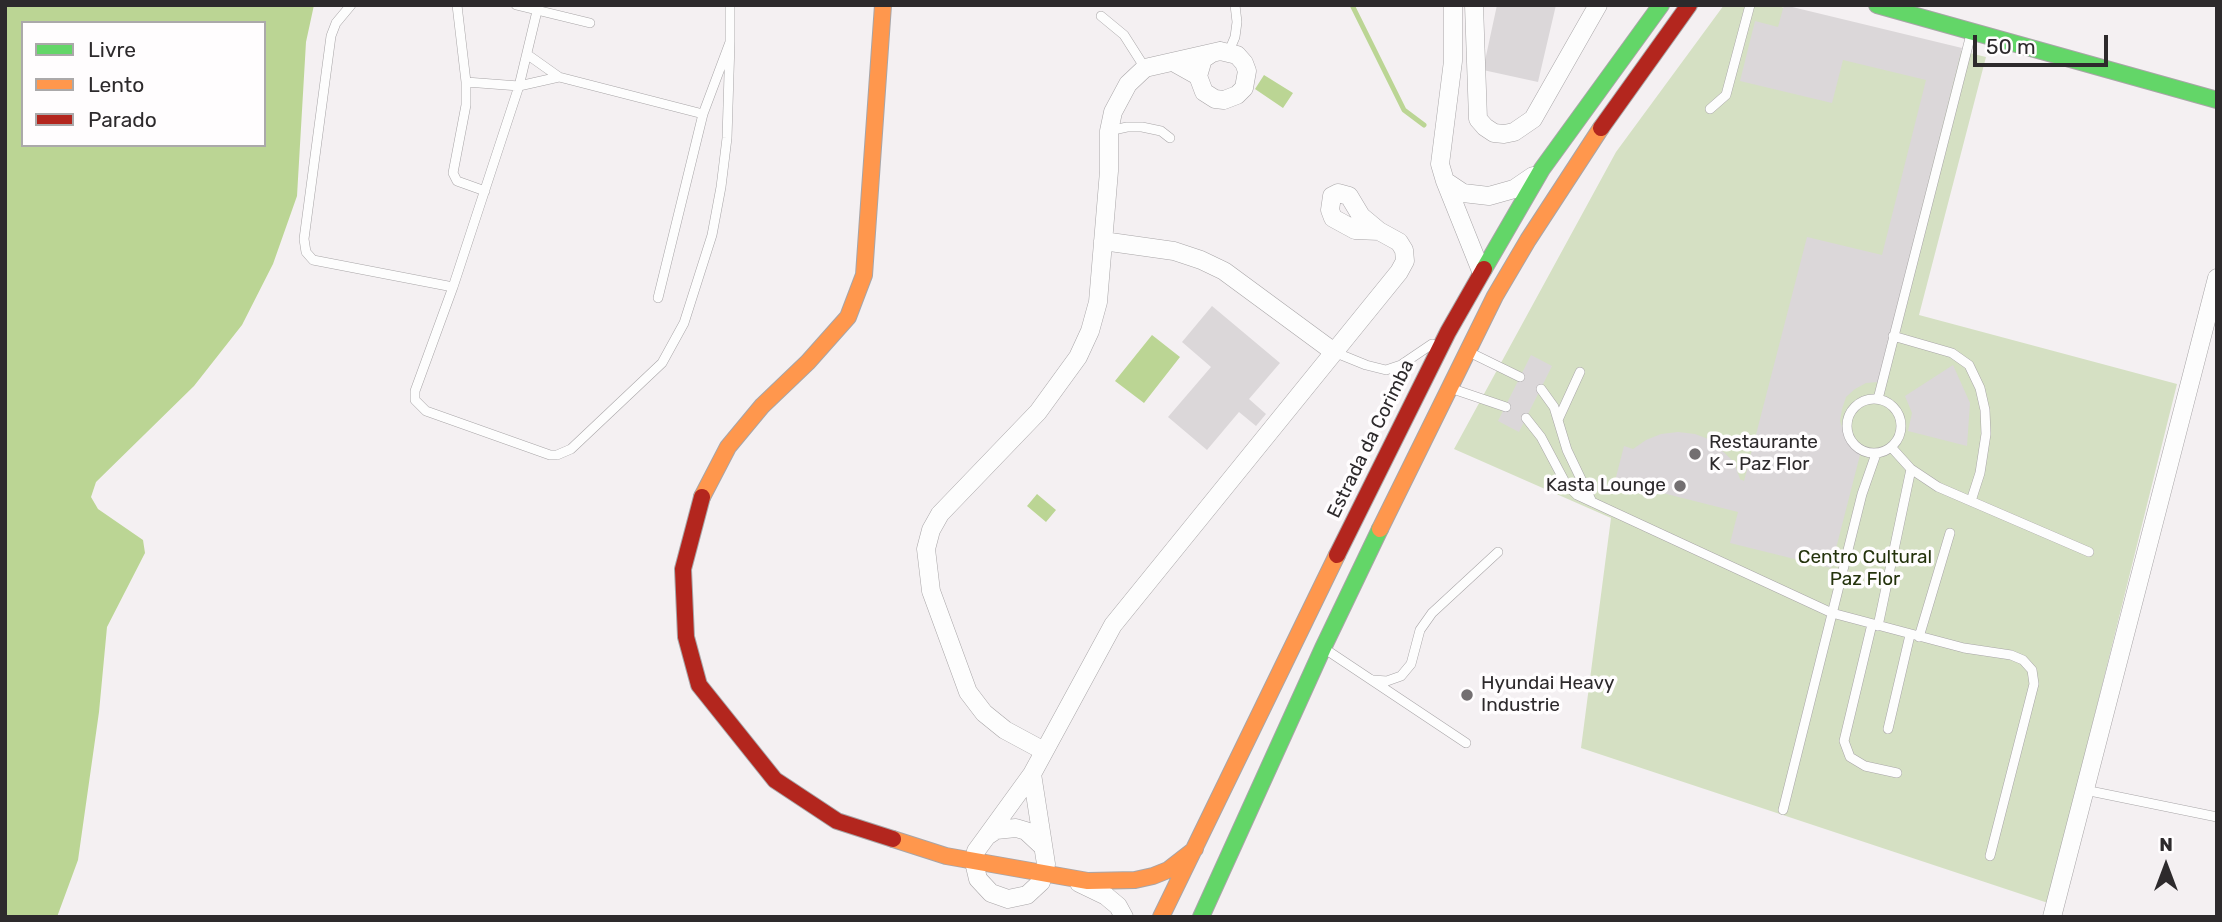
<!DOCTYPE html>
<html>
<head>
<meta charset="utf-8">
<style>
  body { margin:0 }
  #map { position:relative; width:2222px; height:922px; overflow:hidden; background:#f4f0f2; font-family:Rubik,sans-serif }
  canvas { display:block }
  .frame { position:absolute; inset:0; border:7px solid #2d2a2c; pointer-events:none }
  .legend { position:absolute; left:21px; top:21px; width:245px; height:126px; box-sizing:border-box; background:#fffdfe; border:2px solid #aba9aa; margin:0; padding:9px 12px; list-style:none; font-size:21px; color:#2d2a2c }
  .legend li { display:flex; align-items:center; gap:14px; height:35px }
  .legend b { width:35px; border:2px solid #aba9aa }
  .north { position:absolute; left:2131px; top:831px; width:70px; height:70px; -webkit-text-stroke:5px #fffdfe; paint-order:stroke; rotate:0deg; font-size:19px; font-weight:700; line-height:28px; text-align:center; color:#2d2a2c }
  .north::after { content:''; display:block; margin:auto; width:24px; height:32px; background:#2d2a2c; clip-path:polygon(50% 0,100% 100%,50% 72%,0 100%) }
  .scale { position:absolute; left:1973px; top:35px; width:135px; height:32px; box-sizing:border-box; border:4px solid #2d2a2c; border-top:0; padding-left:9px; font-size:21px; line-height:24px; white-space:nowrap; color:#2d2a2c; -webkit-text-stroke:5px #fffdfe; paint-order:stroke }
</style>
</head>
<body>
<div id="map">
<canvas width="2222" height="922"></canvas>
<div class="frame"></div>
<ul class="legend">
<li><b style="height:9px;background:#63d668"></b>Livre</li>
<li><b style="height:9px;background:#ff974d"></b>Lento</li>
<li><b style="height:9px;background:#b3261e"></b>Parado</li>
</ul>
<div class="north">N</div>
<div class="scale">50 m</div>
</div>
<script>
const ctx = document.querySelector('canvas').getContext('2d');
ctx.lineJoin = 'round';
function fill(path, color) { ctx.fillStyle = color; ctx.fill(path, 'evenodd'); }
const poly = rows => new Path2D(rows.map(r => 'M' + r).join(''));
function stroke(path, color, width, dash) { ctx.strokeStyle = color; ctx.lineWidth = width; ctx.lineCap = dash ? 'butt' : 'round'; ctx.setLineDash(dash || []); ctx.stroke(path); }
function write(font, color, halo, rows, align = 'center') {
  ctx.font = font + ' Rubik,sans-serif'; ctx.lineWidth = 7; ctx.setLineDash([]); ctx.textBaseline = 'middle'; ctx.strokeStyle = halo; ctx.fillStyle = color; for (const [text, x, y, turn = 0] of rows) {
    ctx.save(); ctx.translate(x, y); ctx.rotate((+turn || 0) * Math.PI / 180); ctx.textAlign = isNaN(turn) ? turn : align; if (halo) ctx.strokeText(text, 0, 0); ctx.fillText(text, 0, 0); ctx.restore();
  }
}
fill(poly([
  [1724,5,1773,5,1986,57,1919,315,2177,384,2048,903,1581,748,1611,518,1454,449,1616,152]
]), '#d5e0c3');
fill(poly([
  [5,5,314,5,306,42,297,196,273,264,242,325,194,386,96,482,91,497,98,509,143,540,145,553,107,627,99,712,78,860,57,917,5,917],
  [23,23,264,23,264,145,23,145],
  [1264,75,1293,93,1283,108,1255,89],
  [1152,335,1180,357,1144,403,1115,381],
  [1037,494,1056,510,1046,522,1027,506]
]), '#bbd594');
stroke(poly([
  [1352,5,1404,110,1424,125]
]), '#bbd594', 5);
fill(poly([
  [1497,5,1556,5,1538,82,1483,70],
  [1784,5,1962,48,1878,382,1866,383,1855,389,1846,397,1842,409,1840,421,1844,434,1851,445,1861,451,1831,568,1730,543,1738,512,1615,481,1624,446,1633,449,1646,440,1661,434,1678,432,1695,434,1711,440,1734,462,1740,479,1744,481,1807,237,1882,255,1926,80,1843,60,1832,103,1740,81,1755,21,1778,27],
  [1212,306,1280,363,1249,399,1266,414,1256,426,1239,412,1207,450,1168,417,1211,367,1182,342],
  [1531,355,1552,366,1519,432,1498,421],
  [1953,365,1970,403,1967,446,1908,431,1912,413,1905,396]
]), '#dbd7d9');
const lane = poly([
  [351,5,336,23,331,36,304,239,306,252,313,260,453,287],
  [457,5,466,82,466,105,453,173,457,181,485,191],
  [516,5,590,23],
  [537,11,519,86,453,287,415,391,415,400,426,411,550,455,557,455,571,449,662,363,684,323,712,235,721,187,727,138,730,42],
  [1101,16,1124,35,1145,68],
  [1229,51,1235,37,1237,22,1235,5],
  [528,55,559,77,703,114],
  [466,82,519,86,559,77],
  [1710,109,1726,95,1750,5],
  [1109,131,1127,127,1142,127,1161,131,1170,138],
  [658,298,703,114,730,42,730,5],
  [1893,336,1952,353,1969,365,1980,388,1985,410,1986,434,1980,473,1971,501],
  [1334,352,1366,365,1386,370,1401,365,1432,344],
  [1471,353,1520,377],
  [1450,388,1506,407],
  [1541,389,1554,407,1567,450,1591,500],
  '1847 426a27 27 0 1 1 54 0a27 27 0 1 1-54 0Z',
  [1878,399,1971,34],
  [1526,418,1541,437,1566,484,1577,495,1832,613,1964,648,2011,655,2023,660,2032,670,2034,684,1990,856],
  [1558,420,1580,372],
  [1892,448,1911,469,1938,487,2089,552],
  [1872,624,1844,741,1850,757,1865,766,1897,773],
  [1878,626,1911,469],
  [1919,637,1950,533],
  [1325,649,1466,743],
  [1373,680,1387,681,1401,676,1411,664,1420,630,1432,613,1498,552],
  [1888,729,1910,635],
  [2085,790,2217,817],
  [1783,810,1862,494,1876,454]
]);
const street = poly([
  [1453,5,1453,61,1440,164,1445,181,1481,271],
  [1474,5,1478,119,1485,127,1494,133,1504,134,1514,132,1533,119,1598,5],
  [1173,62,1198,76,1204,92,1215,99,1224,100,1237,95,1244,88,1247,71,1244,63,1237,55,1220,51,1212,53,1203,59,1198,76],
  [1445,181,1463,193,1489,196,1514,189,1533,176],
  [1103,241,1174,251,1201,260,1224,271,1334,352],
  [1044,751,1005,730,984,713,968,692,931,591,926,549,931,530,940,514,1038,412,1078,357,1090,331,1098,302,1109,171,1109,131,1113,112,1128,84,1145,68,1220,51],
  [1032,774,1046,864,1041,882,1027,895,1008,899,991,893,978,879,974,862,976,851,987,836,996,830,1016,828,1026,831,1041,845],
  [987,836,1032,774,1113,625,1399,272,1405,261,1404,250,1399,242,1379,231,1355,230,1333,218,1330,210,1332,196,1338,193,1349,196,1361,216,1379,231],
  [1079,883,1106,896,1118,906,1124,917],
  [2052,917,2217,278]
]);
const fast = poly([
  [1877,5,2217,100],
  [1484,269,1542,169,1661,5],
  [1201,917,1323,648,1380,529]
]);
const slow = poly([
  [702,497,728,447,762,406,808,362,848,317,864,275,883,5],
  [1380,529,1495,296,1528,240,1601,128],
  [893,839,946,856,1088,881,1135,880,1153,876,1168,870,1195,849],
  [1161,917,1337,555]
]);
const jam = poly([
  [1601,128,1689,5],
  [702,497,683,569,686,637,699,685,775,780,837,821,893,839],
  [1337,555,1448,332,1484,269]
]);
stroke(lane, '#a8a5a7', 10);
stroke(street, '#a8a5a7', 19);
stroke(fast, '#a8a5a7', 18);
stroke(slow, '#a8a5a7', 18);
stroke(jam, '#a8a5a7', 18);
stroke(lane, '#fdfdfd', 9);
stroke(street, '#fdfdfd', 18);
stroke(fast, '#63d668', 16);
stroke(slow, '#ff974d', 16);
stroke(jam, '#b3261e', 16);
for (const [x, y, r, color] of [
  [1695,454,7,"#736f71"],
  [1680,486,7,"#736f71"],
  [1467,695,7,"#736f71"]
]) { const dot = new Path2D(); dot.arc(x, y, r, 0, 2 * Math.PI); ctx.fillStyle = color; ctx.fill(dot); stroke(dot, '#fffdfe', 2.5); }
write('19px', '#2d2a2c', '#fffdfe', [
  ["Estrada da Corimba",1371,439,-64]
]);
write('19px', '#2d2a2c', '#fffdfe', [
  ["Restaurante",1709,443],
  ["K - Paz Flor",1709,465],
  ["Kasta Lounge",1666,486,"right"],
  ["Hyundai Heavy",1481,684],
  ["Industrie",1481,706]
], 'left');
write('19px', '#24330c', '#fffdfe', [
  ["Centro Cultural",1865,558],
  ["Paz Flor",1865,580]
]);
</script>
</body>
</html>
